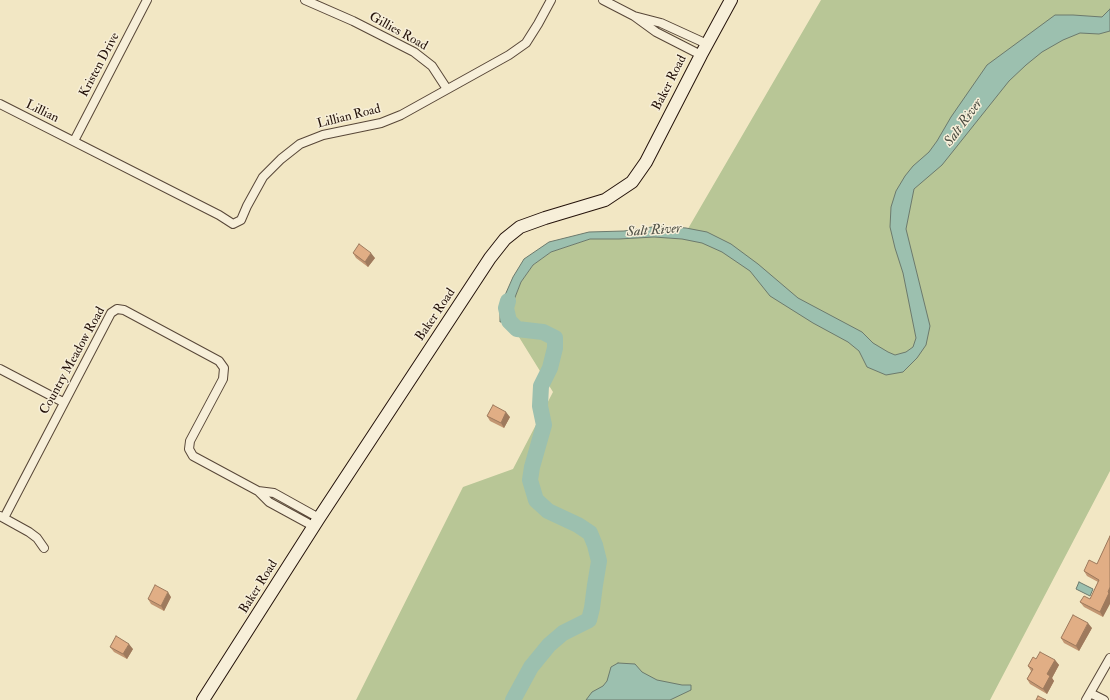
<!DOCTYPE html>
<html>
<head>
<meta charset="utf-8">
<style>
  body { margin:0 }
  canvas { display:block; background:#f2e7c4 }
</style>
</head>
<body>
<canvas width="1110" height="700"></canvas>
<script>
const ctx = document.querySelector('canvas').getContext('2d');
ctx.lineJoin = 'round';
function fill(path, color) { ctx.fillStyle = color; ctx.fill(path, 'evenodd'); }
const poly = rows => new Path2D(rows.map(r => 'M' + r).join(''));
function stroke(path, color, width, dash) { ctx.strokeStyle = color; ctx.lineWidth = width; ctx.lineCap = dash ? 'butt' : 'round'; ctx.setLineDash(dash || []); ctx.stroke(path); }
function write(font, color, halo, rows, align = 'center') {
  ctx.font = font + ' "IM FELL Double Pica",serif'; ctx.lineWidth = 3; ctx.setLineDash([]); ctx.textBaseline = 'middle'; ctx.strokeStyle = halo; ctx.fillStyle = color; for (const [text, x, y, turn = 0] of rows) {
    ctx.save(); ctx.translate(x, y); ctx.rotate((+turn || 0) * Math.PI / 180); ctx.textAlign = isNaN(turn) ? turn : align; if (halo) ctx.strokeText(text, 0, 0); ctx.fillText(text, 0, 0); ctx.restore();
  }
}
fill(poly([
  [821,0,1110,0,1110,471,990,700,356,700,463,487,513,469,553,392,509,321,512,305,521,282,533,265,551,252,590,239,654,237,682,239]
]), '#b8c696');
const water = poly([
  [1110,9,1110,31,1099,34,1080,33,1063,40,1042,52,1026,65,1009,81,942,165,914,189,906,229,930,326,926,345,917,358,903,372,886,375,867,367,859,351,848,342,813,323,770,296,750,271,722,252,702,243,682,239,654,237,619,239,590,239,551,252,533,265,521,282,512,305,509,321,500,322,500,312,502,302,513,277,524,259,549,242,589,232,624,231,659,226,686,228,707,232,731,244,758,264,798,298,862,332,873,343,888,352,895,355,906,352,913,347,916,338,903,273,895,248,890,227,891,207,896,191,905,176,913,166,929,152,937,141,951,117,987,65,1055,15,1073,15,1102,17,1110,9],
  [1079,582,1093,589,1090,596,1076,589,1079,582],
  [618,663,635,664,642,672,657,680,682,685,691,685,691,690,670,700,586,700,592,692,603,686,607,681,611,667,618,663]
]);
fill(water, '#9cc0af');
stroke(water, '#6c7a6d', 1);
stroke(poly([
  [508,301,506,308,509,321,517,329,543,332,555,338,555,348,550,368,541,386,540,406,544,425,532,467,530,480,536,500,548,511,578,525,590,533,595,545,599,561,595,585,592,608,589,620,563,633,549,645,531,667,513,700]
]), '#9cc0af', 16);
const street = poly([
  [305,0,353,21,414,52,432,66,447,89],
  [603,0,634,16],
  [701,55,656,32,634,16,661,23,707,44],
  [0,104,219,215,233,224,241,220,247,206,263,177,281,159,300,144,323,135,381,123,401,115,509,55,526,43,538,24,551,0],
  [74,141,147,0],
  [0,369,63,402],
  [0,516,29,532,37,538,44,548],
  [4,518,111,313,117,309,124,310,219,361,224,368,223,379,190,441,189,449,193,456,258,491],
  [313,526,269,502,258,491,274,493,319,518],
  [1090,693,1104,700],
  [1086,700,1110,658]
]);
const secondary = poly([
  [203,700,319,518,490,258,505,239,520,227,545,218,605,200,632,182,646,162,701,55,731,0]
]);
stroke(street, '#584738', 10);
stroke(secondary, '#24120a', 14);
stroke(street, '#f7efd9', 8);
stroke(secondary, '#f7efd9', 12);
fill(poly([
  [353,253,375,258,368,267,356,258],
  [487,416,510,417,504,428,490,421],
  [1110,536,1103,617,1084,607,1080,602,1090,599,1098,582,1087,576,1084,571,1097,564],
  [171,597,164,611,151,604,148,599],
  [1092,628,1079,651,1064,643,1061,638],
  [110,647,133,649,127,659,114,652],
  [1036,659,1055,660,1059,665,1052,678,1054,681,1047,694,1030,684,1027,679,1031,671,1028,666]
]), '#c29672');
fill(poly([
  [371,253,375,258,368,267,365,262],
  [506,412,510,417,504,428,501,423],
  [1110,587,1110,604,1103,617,1100,612],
  [168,592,171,597,164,611,161,606],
  [1088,623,1092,628,1079,651,1076,646],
  [129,644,133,649,127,659,123,654],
  [1055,660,1059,665,1052,678,1054,681,1047,694,1043,689,1047,674]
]), '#9e7a5d');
const building = poly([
  [359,244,371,253,365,262,353,253,359,244],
  [493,405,506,412,501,423,487,416,493,405],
  [1110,536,1110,587,1108,592,1109,593,1100,612,1080,602,1084,596,1090,599,1099,580,1084,571,1089,560,1097,564,1110,536],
  [155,585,168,592,161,606,148,599,155,585],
  [1073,615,1088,623,1076,646,1061,638,1073,615],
  [116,636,129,644,123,654,110,647,116,636],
  [1040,652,1055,660,1047,674,1050,676,1043,689,1027,679,1033,669,1028,666,1033,657,1036,659,1040,652],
  [1038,696,1046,700,1036,700,1038,696]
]);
fill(building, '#e1ae85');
stroke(building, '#9e7a5d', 1);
write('13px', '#24120a', '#f7efd9', [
  ["Gillies Road",398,32,29],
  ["Kristen Drive",100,65,-62],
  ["Baker Road",670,83,-63],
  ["Lillian",42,112,26],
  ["Lillian Road",349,117,-14],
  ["Baker Road",436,315,-56],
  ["Country Meadow Road",73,361,-61],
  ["Baker Road",259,587,-58]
]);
write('italic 14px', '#4e4f44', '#f7efd9', [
  ["Salt River",964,123,-54],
  ["Salt River",654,231,-4]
]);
</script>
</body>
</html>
